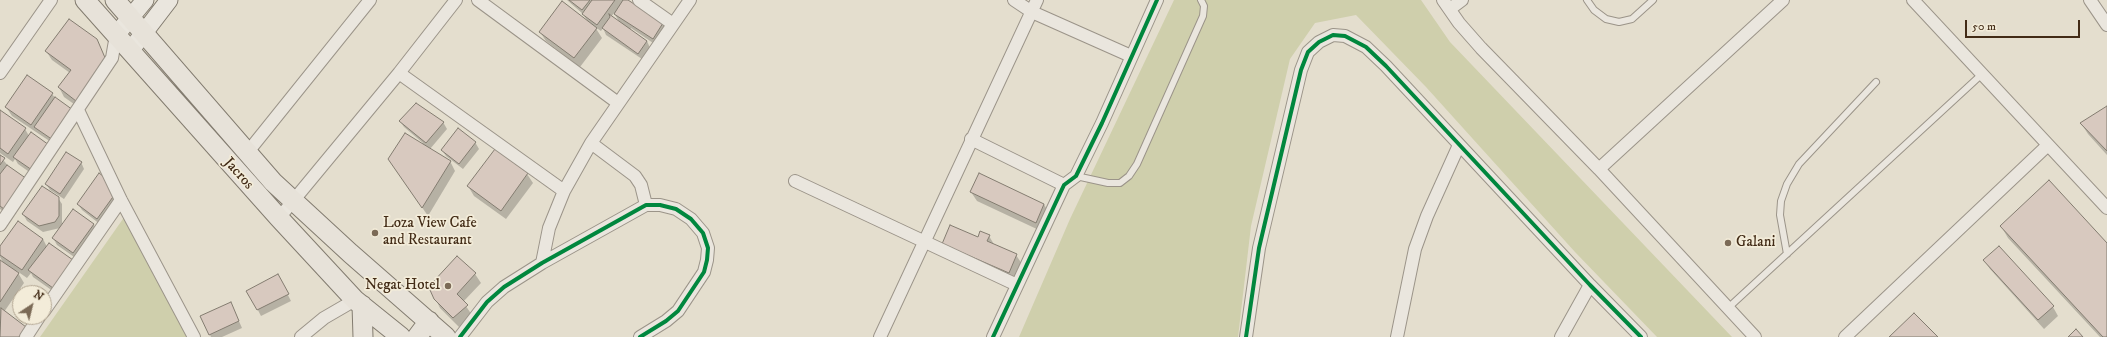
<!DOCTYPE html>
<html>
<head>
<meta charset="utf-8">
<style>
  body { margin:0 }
  #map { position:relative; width:2107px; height:337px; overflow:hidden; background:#e4dece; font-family:"IM FELL DW Pica",serif }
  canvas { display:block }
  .north { position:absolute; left:12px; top:285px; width:40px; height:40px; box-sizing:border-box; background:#f3ecd9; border:1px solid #ac9f8b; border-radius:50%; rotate:35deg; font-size:11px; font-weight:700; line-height:16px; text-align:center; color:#422b16 }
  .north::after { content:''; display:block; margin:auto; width:14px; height:18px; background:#7b6a56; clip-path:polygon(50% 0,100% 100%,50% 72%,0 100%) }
  .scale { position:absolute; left:1965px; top:20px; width:115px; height:18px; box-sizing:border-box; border:2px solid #422b16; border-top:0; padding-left:5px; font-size:12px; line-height:14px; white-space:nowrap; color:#422b16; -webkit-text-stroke:3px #f3ecd9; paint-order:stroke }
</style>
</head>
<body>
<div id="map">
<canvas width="2107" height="337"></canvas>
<div class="north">N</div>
<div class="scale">50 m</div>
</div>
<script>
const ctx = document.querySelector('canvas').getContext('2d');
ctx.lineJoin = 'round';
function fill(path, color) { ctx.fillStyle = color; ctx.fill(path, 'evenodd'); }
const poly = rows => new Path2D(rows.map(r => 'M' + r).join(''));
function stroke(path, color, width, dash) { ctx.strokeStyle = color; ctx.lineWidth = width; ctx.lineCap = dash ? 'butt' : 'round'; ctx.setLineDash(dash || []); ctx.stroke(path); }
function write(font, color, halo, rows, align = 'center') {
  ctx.font = font + ' "IM FELL DW Pica",serif'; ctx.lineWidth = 3.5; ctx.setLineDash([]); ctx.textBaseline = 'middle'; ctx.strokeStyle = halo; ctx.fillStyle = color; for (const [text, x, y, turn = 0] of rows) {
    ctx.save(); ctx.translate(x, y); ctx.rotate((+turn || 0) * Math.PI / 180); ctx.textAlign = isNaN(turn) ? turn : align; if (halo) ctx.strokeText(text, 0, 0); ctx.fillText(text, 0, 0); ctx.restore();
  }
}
fill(poly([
  [1174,0,1421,0,1450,42,1732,337,1657,337,1575,252,1426,87,1356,15,1315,23,1290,59,1251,226,1238,337,1019,337,1070,219],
  [125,216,193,337,40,337]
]), '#cfcfac');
fill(poly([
  [567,0,626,0,663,23,666,30,656,45,631,28,630,30,647,41,650,48,642,59,606,35,603,28,601,31,595,27,602,38,580,67,546,41,540,32,588,22,583,14],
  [614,13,620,23,611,17],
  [96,40,110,70,81,109,64,97,59,87,70,73,52,60,46,51],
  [27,77,52,94,56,99,57,146,12,116,6,107],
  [2107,108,2107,155,2088,134,2081,123],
  [0,111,25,129,29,136,35,176,18,164,15,159,13,162,0,153],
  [400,121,443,122,447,129,430,149,450,161,455,171,428,216,395,168,423,143,404,127],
  [475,142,479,149,463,169,446,156,442,150],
  [0,156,9,167,8,215,0,209],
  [81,162,84,169,64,199,50,190,46,184],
  [527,174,533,183,506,219,474,196,468,186],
  [99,175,118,201,101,225,82,210,78,204],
  [971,192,1044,204,1049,214,1041,231,977,201],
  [58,198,62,204,62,226,74,210,94,225,97,231,77,259,57,245,53,238,60,228,43,232,27,221,23,214],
  [2001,226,2107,244,2107,337,2100,337,2008,238],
  [989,236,995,246,1016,255,1022,264,1014,282,949,253,978,238],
  [43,239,47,247,57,294,33,277,31,273,27,278,17,271,24,283,4,312,31,337,0,337,0,261,4,264,0,257,0,248],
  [457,257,475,274,481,283,463,302,472,315,459,327,440,308,435,298],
  [1984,260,2053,307,2058,316,2044,329,1990,269],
  [278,276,291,301,261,316,248,291],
  [234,310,242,328,222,337,211,337,201,317]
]), '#0003');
const building = poly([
  [569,0,590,0,582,10,569,0],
  [592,0,615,0,597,25,582,14,592,0],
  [623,0,628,0,663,23,653,39,614,14,623,0],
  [562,1,597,28,574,58,539,32,562,1],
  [609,14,647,41,638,54,602,28,610,17,609,14],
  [69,19,97,39,106,60,76,101,58,87,71,70,45,51,69,19],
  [27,75,53,93,31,125,5,107,27,75],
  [55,97,73,110,53,140,34,127,55,97],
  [416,103,444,122,426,143,399,121,416,103],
  [2107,106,2107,151,2080,123,2107,106],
  [0,110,26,128,8,154,0,148,0,110],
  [458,128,476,142,459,164,441,150,458,128],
  [31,132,49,145,32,170,13,157,31,132],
  [405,133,451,161,422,208,388,159,405,133],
  [495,149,528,173,501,211,467,186,495,149],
  [66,152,82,162,60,194,45,184,66,152],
  [0,155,5,158,0,165,0,155],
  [7,165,27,179,4,209,0,206,0,174,7,165],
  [99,173,108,180,115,194,97,219,77,204,99,173],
  [979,173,1044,204,1036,223,970,192,979,173],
  [2049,180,2107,243,2107,337,2103,337,2000,226,2049,180],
  [42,186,59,197,59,216,55,222,39,226,22,214,42,186],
  [73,209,94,224,73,253,52,238,73,209],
  [18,221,43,239,22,270,0,255,0,246,18,221],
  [950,225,978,237,980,231,990,235,987,241,1017,254,1009,273,942,244,950,225],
  [49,243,73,260,53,288,28,270,49,243],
  [1999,246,2054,306,2038,320,1983,260,1999,246],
  [457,256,476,273,457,294,468,305,453,318,434,299,430,290,433,282,457,256],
  [0,260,19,273,0,302,0,260],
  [278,274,289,294,257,310,246,291,278,274],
  [231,302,239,321,209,335,200,316,231,302],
  [1,308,26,327,19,337,0,337,1,308],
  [1914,313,1938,337,1889,337,1914,313],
  [2076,329,2083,337,2068,337,2076,329]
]);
fill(building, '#d8c9bf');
stroke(building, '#837c70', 1);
const lane = poly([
  [1587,0,1594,10,1606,19,1619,22,1632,19,1653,0],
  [1076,176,1108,183,1120,183,1129,176,1137,164,1203,16,1204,6,1201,0],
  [1787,254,1780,215,1781,201,1787,184,1799,164,1876,82],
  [1728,308,1981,75]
]);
const street = poly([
  [478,0,618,103],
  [639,0,673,24],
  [1014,0,1032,12,1131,56],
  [1443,0,1459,23,1481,48,1599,169,1755,337],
  [1913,0,2107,208],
  [2090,0,2107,25],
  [1450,9,1462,0],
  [0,73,51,0],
  [399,73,564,191],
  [78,110,121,200,194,337],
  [971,139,1064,185],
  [591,143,635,176,641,185,646,205],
  [247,153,370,0],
  [1599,169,1783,0],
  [795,181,1017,285],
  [279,218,399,73,456,0],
  [0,225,112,58,116,35],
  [542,263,549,228,564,191,591,143,690,0],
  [44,311,121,200],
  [26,337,39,317],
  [301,337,324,318,355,300],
  [460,337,487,302,504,287,542,263,646,205,660,205,676,209,691,219,703,233,708,248,707,260,704,272,678,311,666,321,640,337],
  [880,337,1037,0],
  [993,337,1064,185,1076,176,1102,123,1157,0],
  [1246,337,1259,248,1301,70,1308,52,1319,42,1333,35,1345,36,1366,47,1386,66,1590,285,1641,337],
  [1397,337,1415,249,1427,216,1459,145],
  [1561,337,1590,285],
  [1845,337,2048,145]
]);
const secondary = poly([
  [116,35,145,0],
  [130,51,169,0]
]);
const primary = poly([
  [85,0,279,218,355,300,401,337],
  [115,0,273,182,350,253,446,337],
  [362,305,363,337],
  [417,337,429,321]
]);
stroke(lane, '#9b9489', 8);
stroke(street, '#9b9489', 14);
stroke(secondary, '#837c70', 19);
stroke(primary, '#837c70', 21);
stroke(lane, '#eae6de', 6);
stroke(street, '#eae6de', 12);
stroke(secondary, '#eae6de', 17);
stroke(primary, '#e7e2d9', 19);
stroke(poly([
  [460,337,487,302,504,287,542,263,646,205,660,205,676,209,691,219,703,233,708,248,707,260,704,272,678,311,666,321,640,337],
  [993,337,1064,185,1076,176,1102,123,1157,0],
  [1246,337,1259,248,1301,70,1308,52,1319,42,1333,35,1345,36,1366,47,1386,66,1590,285,1641,337]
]), '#00873e', 4);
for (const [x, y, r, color] of [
  [375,233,4,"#7b6a56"],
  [1728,243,4,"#7b6a56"],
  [448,286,4,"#7b6a56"]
]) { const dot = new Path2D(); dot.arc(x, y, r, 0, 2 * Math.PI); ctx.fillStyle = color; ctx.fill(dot); stroke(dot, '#f3ecd9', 1.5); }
write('15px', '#422b16', '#f3ecd9', [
  ["Jacros",238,174,48]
]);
write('15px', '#422b16', '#f3ecd9', [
  ["Loza View Cafe",383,224],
  ["and Restaurant",383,241],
  ["Galani",1736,243],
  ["Negat Hotel",440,286,"right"]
], 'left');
</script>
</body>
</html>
